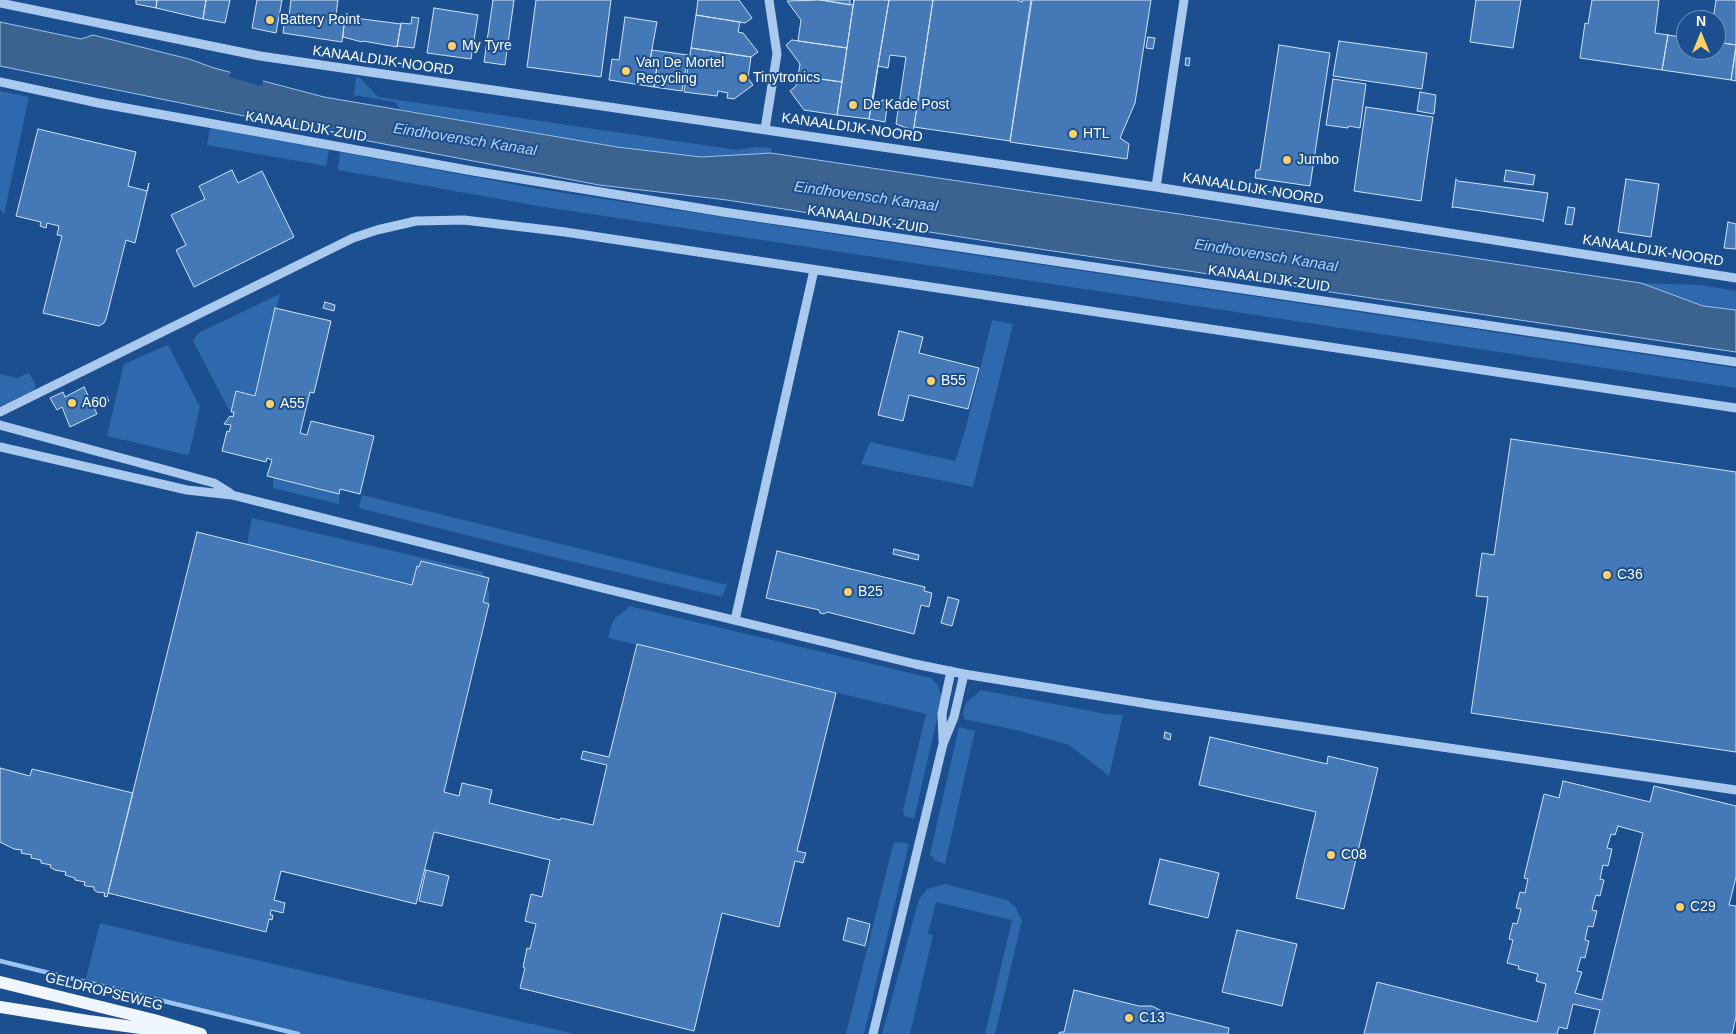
<!DOCTYPE html>
<html>
<head>
<meta charset="utf-8">
<style>
  body { margin:0 }
  #map { position:relative; width:1736px; height:1034px; overflow:hidden; background:#1b4f8f; font-family:Arial,sans-serif }
  canvas { display:block }
  .north { position:absolute; left:1676px; top:10px; width:50px; height:50px; box-sizing:border-box; background:#1b4f8f; border:1px solid #7695bc; border-radius:50%; rotate:0deg; font-size:14px; font-weight:700; line-height:20px; text-align:center; color:#fff }
  .north::after { content:''; display:block; margin:auto; width:18px; height:22px; background:#ffd166; clip-path:polygon(50% 0,100% 100%,50% 72%,0 100%) }
</style>
</head>
<body>
<div id="map">
<canvas width="1736" height="1034"></canvas>
<div class="north">N</div>
</div>
<script>
const ctx = document.querySelector('canvas').getContext('2d');
ctx.lineJoin = 'round';
function fill(path, color) { ctx.fillStyle = color; ctx.fill(path, 'evenodd'); }
const poly = rows => new Path2D(rows.map(r => 'M' + r).join(''));
function stroke(path, color, width, dash) { ctx.strokeStyle = color; ctx.lineWidth = width; ctx.lineCap = dash ? 'butt' : 'round'; ctx.setLineDash(dash || []); ctx.stroke(path); }
function write(font, color, halo, rows, align = 'center') {
  ctx.font = font + ' Arial,sans-serif'; ctx.lineWidth = 4; ctx.setLineDash([]); ctx.textBaseline = 'middle'; ctx.strokeStyle = halo; ctx.fillStyle = color; for (const [text, x, y, turn = 0] of rows) {
    ctx.save(); ctx.translate(x, y); ctx.rotate((+turn || 0) * Math.PI / 180); ctx.textAlign = isNaN(turn) ? turn : align; if (halo) ctx.strokeText(text, 0, 0); ctx.fillText(text, 0, 0); ctx.restore();
  }
}
fill(poly([
  [356,77,360,78,378,97,737,150,755,147,771,148,771,153,701,157,617,147,400,109,395,102,354,95],
  [0,91,29,97,4,214,0,209],
  [210,128,329,150,326,166,207,145],
  [340,152,539,189,839,235,1736,368,1736,388,538,206,338,170],
  [1641,283,1701,285,1736,291,1736,310,1703,306],
  [280,294,254,397,234,409,229,410,193,341,198,333],
  [992,320,1013,324,973,487,861,464,870,442,955,461,965,431],
  [168,345,200,407,189,454,187,455,107,436,124,364],
  [29,373,36,385,34,390,0,406,0,374,17,378],
  [273,474,340,486,339,504,273,488],
  [362,495,419,509,727,585,722,597,557,558,359,508],
  [252,518,483,572,489,593,489,603,247,544],
  [629,606,931,678,937,684,942,697,914,819,904,816,903,810,926,714,608,638,612,623,616,617,625,611],
  [981,690,1106,714,1123,715,1109,776,1069,745,1020,731,964,719,963,712,966,703],
  [959,727,975,731,945,864,936,861,930,854],
  [900,842,909,844,864,1034,846,1034,893,845,894,843],
  [945,884,1007,900,1015,907,1022,920,995,1034,985,1034,1012,920,936,902,928,934,933,935,910,1034,882,1034,919,899,927,889],
  [100,923,179,942,575,1034,293,1034,85,982]
]), '#2e69ad');
const water = poly([
  [0,22,81,39,93,35,189,59,214,68,324,97,617,147,701,157,771,153,1641,283,1703,306,1736,310,1736,352,999,243,727,200,599,185,337,135,0,66,0,22]
]);
fill(water, '#3c6290');
stroke(water, '#9cc4f0', 1);
fill(poly([
  [231,71,263,80,262,86,229,77]
]), '#1b4f8f');
stroke(poly([
  [0,961,298,1034]
]), '#9cc4f0', 4.5);
const building = poly([
  [136,0,157,0,156,8,136,4,136,0],
  [157,0,206,0,203,19,156,8,157,0],
  [206,0,230,0,225,23,203,19,206,0],
  [257,0,282,0,276,33,252,28,257,0],
  [291,0,338,0,335,23,344,25,342,42,283,33,285,16,289,16,291,0],
  [493,0,514,0,505,65,484,62,493,0],
  [536,0,611,0,601,77,527,67,536,0],
  [698,0,739,0,752,18,745,23,696,15,698,0],
  [821,0,853,5,854,0,847,48,798,41,801,20,787,1,821,0],
  [821,0,850,0,850,5,821,0],
  [854,0,889,0,869,119,837,115,854,0],
  [889,0,933,0,913,133,912,130,896,124,906,57,890,55,888,68,878,66,873,101,881,102,882,100,888,101,885,122,869,119,889,0],
  [933,0,1017,0,1022,2,1022,0,1031,0,1010,141,914,127,933,0],
  [1032,0,1151,0,1135,103,1120,138,1129,144,1127,159,1010,142,1032,0],
  [1476,0,1521,0,1513,48,1470,42,1476,0],
  [1592,0,1659,0,1655,33,1668,35,1662,70,1580,58,1585,23,1588,24,1592,0],
  [1716,0,1736,0,1736,45,1716,42,1716,20,1713,20,1716,0],
  [434,8,478,15,471,59,427,53,434,8],
  [336,15,355,20,355,18,401,24,397,47,363,41,362,42,343,37,344,25,335,23,336,15],
  [696,15,740,22,738,32,743,33,758,52,751,57,691,48,696,15],
  [412,17,419,18,414,48,397,46,401,23,411,24,412,17],
  [625,17,657,22,649,65,657,66,654,87,609,80,612,59,619,60,625,17],
  [1668,35,1686,38,1686,50,1716,50,1716,42,1736,45,1731,80,1662,70,1668,35],
  [1148,37,1155,38,1153,49,1146,48,1148,37],
  [792,40,847,48,842,82,798,76,800,64,786,45,792,40],
  [1339,41,1427,53,1422,89,1333,76,1339,41],
  [1279,45,1330,53,1310,186,1255,178,1256,170,1260,170,1279,45],
  [691,48,751,57,748,78,753,85,734,99,727,98,728,93,718,91,717,96,684,92,691,48],
  [1736,48,1736,81,1731,80,1736,48],
  [652,50,688,55,682,91,654,87,657,66,649,65,652,50],
  [1186,58,1190,58,1189,66,1185,65,1186,58],
  [798,76,842,82,837,115,804,110,790,91,796,86,798,76],
  [1333,79,1366,84,1360,128,1349,126,1348,128,1326,125,1333,79],
  [1420,92,1436,95,1434,114,1417,111,1420,92],
  [1366,107,1433,117,1421,201,1354,191,1366,107],
  [38,129,136,152,128,186,147,191,149,183,135,243,126,240,106,319,104,323,99,326,43,313,62,236,57,235,59,226,47,223,46,228,40,226,41,222,16,216,38,129],
  [232,170,238,183,262,171,294,237,194,287,176,250,186,245,171,215,205,199,199,186,232,170],
  [1506,170,1535,175,1533,185,1504,181,1506,170],
  [1456,179,1458,181,1548,193,1543,222,1542,220,1454,207,1452,208,1456,179],
  [1626,179,1659,184,1651,237,1618,232,1626,179],
  [1568,207,1575,208,1572,225,1565,224,1568,207],
  [1728,222,1736,224,1736,249,1724,248,1728,222],
  [325,302,335,305,334,311,323,308,325,302],
  [275,308,331,321,314,393,310,392,300,433,307,435,311,421,374,436,360,494,340,489,339,494,267,476,272,460,267,458,266,462,222,451,227,431,229,432,231,425,224,424,230,416,233,417,234,412,231,412,236,391,255,396,275,308],
  [899,331,923,337,919,353,979,368,968,409,909,395,903,421,878,415,899,331],
  [84,387,97,414,70,427,62,407,57,410,50,398,63,392,65,397,84,387],
  [107,397,109,401,104,404,101,399,107,397],
  [1511,439,1736,472,1736,752,1471,713,1488,597,1476,596,1482,553,1494,555,1511,439],
  [197,532,412,585,417,566,419,567,421,561,489,578,483,602,489,604,444,792,459,796,462,783,492,790,489,803,560,820,561,818,593,825,607,765,581,759,583,751,609,757,637,644,836,693,797,851,806,853,804,859,803,863,795,861,779,927,722,913,694,1031,520,988,525,968,523,967,527,948,530,949,536,924,525,921,531,894,542,897,550,860,434,832,416,904,281,871,274,900,285,903,283,913,271,910,270,915,273,915,272,920,269,919,266,932,108,893,197,532],
  [894,549,919,555,918,560,893,554,894,549],
  [777,551,925,587,924,591,932,593,929,607,921,605,914,634,827,612,824,614,820,613,819,610,766,598,777,551],
  [948,597,959,600,952,626,941,623,948,597],
  [1165,732,1171,734,1170,740,1164,738,1165,732],
  [1210,737,1327,764,1328,756,1378,768,1344,909,1296,898,1316,812,1199,785,1210,737],
  [0,768,30,776,32,769,133,793,107,897,104,896,105,893,97,892,94,890,94,887,86,886,84,885,85,882,75,880,75,878,65,875,66,872,55,870,50,867,51,865,41,863,41,860,31,858,32,855,21,853,22,850,14,849,0,842,0,768],
  [1563,781,1650,802,1654,786,1736,806,1736,877,1729,905,1736,906,1736,1017,1732,1034,1594,1034,1600,1010,1573,1004,1567,1029,1559,1027,1557,1034,1364,1034,1377,982,1537,1022,1546,984,1536,981,1538,974,1518,969,1519,966,1507,963,1513,940,1509,939,1513,923,1517,924,1521,909,1516,908,1520,892,1525,893,1528,879,1524,878,1544,794,1559,798,1563,781],
  [1618,826,1643,833,1602,1000,1575,993,1582,972,1577,971,1581,957,1585,958,1589,941,1585,940,1588,926,1593,927,1597,911,1592,910,1595,898,1596,895,1600,896,1604,880,1600,879,1603,865,1608,866,1612,849,1607,848,1611,834,1615,835,1618,826],
  [1160,859,1219,873,1208,918,1149,904,1160,859],
  [426,870,449,876,442,906,419,901,426,870],
  [848,918,870,924,865,946,843,940,848,918],
  [1237,930,1297,944,1282,1006,1222,992,1237,930],
  [1074,990,1139,1006,1152,1006,1164,1012,1229,1028,1228,1034,1058,1034,1060,1032,1064,1032,1074,990]
]);
fill(building, '#4478b7');
stroke(building, '#cfe3fa', 1);
stroke(poly([
  [0,3,260,56,1156,187,1736,278],
  [0,82,98,103,473,171,723,212,1736,362],
  [765,129,777,54,769,0],
  [1156,187,1184,0],
  [0,412,353,238,377,230,416,221,464,220,565,232,1736,408],
  [0,425,214,483,230,493],
  [0,447,187,490,232,495,602,588,915,664,964,674,1155,705,1736,790],
  [735,620,814,270],
  [943,741,942,714,951,671],
  [873,1034,943,744,954,717,964,674]
]), '#a9c9ee', 9);
stroke(poly([
  [0,982,154,1020,201,1034],
  [0,1007,88,1021,178,1033]
]), '#f0f6ff', 12);
for (const [x, y, r, color] of [
  [270,20,5,"#ffd166"],
  [452,46,5,"#ffd166"],
  [626,71,5,"#ffd166"],
  [743,78,5,"#ffd166"],
  [853,105,5,"#ffd166"],
  [1073,134,5,"#ffd166"],
  [1287,160,5,"#ffd166"],
  [931,381,5,"#ffd166"],
  [72,403,5,"#ffd166"],
  [270,404,5,"#ffd166"],
  [1607,575,5,"#ffd166"],
  [848,592,5,"#ffd166"],
  [1331,855,5,"#ffd166"],
  [1680,907,5,"#ffd166"],
  [1129,1018,5,"#ffd166"]
]) { const dot = new Path2D(); dot.arc(x, y, r, 0, 2 * Math.PI); ctx.fillStyle = color; ctx.fill(dot); stroke(dot, '#1b4f8f', 2); }
write('14px', '#fff', '#1b4f8f', [
  ["Battery Point",280,20],
  ["My Tyre",462,46],
  ["Van De Mortel",636,63],
  ["Recycling",636,79],
  ["Tinytronics",753,78],
  ["De Kade Post",863,105],
  ["HTL",1083,134],
  ["Jumbo",1297,160],
  ["B55",941,381],
  ["A60",82,403],
  ["A55",280,404],
  ["C36",1617,575],
  ["B25",858,592],
  ["C08",1341,855],
  ["C29",1690,907],
  ["C13",1139,1018]
], 'left');
write('14px', '#fff', '#1b4f8f', [
  ["KANAALDIJK-NOORD",383,61,8],
  ["KANAALDIJK-ZUID",306,127,10],
  ["KANAALDIJK-NOORD",852,128,8],
  ["KANAALDIJK-NOORD",1253,189,9],
  ["KANAALDIJK-ZUID",868,220,9],
  ["KANAALDIJK-NOORD",1653,251,9],
  ["KANAALDIJK-ZUID",1269,279,8],
  ["GELDROPSEWEG",104,992,14]
]);
write('italic 15px', '#b5d3f5', '#1b4f8f', [
  ["Eindhovensch Kanaal",465,140,9],
  ["Eindhovensch Kanaal",866,197,8],
  ["Eindhovensch Kanaal",1266,256,9]
]);
</script>
</body>
</html>
